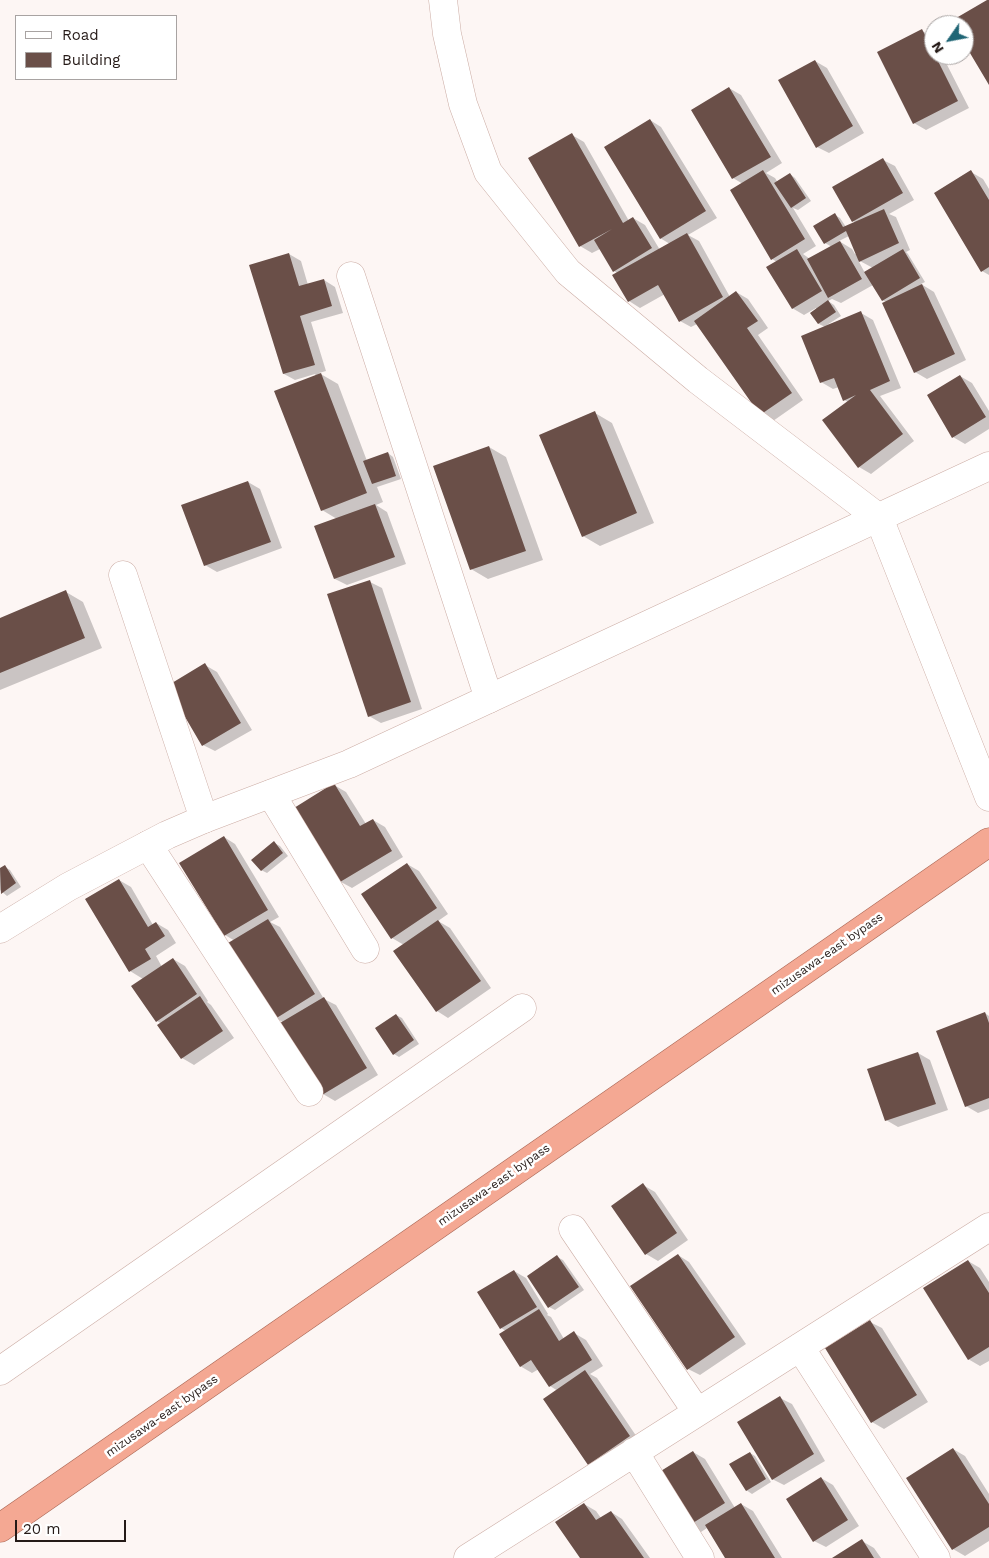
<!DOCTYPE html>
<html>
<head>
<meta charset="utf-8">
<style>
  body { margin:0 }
  #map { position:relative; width:989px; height:1558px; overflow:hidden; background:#fdf6f4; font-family:"Work Sans",sans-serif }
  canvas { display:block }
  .legend { position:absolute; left:15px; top:15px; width:162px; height:65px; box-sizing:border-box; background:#fff; border:1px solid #a8a3a2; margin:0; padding:6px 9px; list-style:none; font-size:15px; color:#251a17 }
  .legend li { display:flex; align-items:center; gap:10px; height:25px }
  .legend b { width:25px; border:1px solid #a8a3a2 }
  .north { position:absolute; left:924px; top:15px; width:50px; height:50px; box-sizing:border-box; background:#fff; border:1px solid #a8a3a2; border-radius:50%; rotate:237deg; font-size:14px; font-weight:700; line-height:20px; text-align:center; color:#251a17 }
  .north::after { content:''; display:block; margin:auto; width:18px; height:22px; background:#1f6575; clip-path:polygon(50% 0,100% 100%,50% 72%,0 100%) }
  .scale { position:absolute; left:15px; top:1520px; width:111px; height:22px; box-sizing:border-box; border:2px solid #251a17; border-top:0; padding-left:6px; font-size:15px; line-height:18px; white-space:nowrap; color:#251a17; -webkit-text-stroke:4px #fff; paint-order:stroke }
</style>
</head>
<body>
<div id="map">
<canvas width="989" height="1558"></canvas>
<ul class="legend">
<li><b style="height:6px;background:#fff"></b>Road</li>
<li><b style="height:14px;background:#6a4f48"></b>Building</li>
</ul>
<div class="north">N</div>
<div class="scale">20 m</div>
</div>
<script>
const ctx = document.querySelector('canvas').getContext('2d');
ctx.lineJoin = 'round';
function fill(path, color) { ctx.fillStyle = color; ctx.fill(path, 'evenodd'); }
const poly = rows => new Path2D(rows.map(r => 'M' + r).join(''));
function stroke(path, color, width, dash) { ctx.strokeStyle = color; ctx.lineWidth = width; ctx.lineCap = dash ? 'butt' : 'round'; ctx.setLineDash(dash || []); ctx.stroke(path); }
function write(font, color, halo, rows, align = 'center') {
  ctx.font = font + ' "Work Sans",sans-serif'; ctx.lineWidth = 5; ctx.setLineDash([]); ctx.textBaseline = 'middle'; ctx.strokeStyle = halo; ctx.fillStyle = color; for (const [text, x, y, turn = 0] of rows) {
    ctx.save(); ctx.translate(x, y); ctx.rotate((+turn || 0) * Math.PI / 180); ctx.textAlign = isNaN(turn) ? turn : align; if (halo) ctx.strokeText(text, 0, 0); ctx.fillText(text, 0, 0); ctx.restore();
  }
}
fill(poly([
  [922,31,934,37,934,55,942,55,969,108,926,130,914,123],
  [815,61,827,68,864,133,829,153,817,147],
  [729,88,741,95,782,163,766,173,775,178,778,183,790,174,795,178,811,201,798,210,793,208,816,246,803,254,810,259,832,247,825,243,835,215,840,218,846,227,856,223,853,221,883,160,895,166,914,200,889,214,896,217,910,250,906,252,908,254,925,282,921,284,934,292,966,360,927,379,915,372,886,302,882,300,873,285,841,303,832,299,828,301,834,305,841,316,827,325,861,313,873,320,901,388,880,396,914,441,871,474,859,467,848,402,844,400,839,387,833,389,821,382,825,327,819,324,812,313,817,310,816,308,804,315,792,308,777,262,772,259,743,184,733,178,693,110],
  [849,236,857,254,855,254,852,249,839,241],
  [858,260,873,268,865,273],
  [650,120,661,127,717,218,688,235,699,241,730,297,736,292,748,299,768,328,758,335,803,400,773,421,761,414,697,324,691,327,680,321,665,294,640,308,629,301,617,273,614,271,600,249,592,253,580,246,530,159,572,135,584,142,629,221,633,218,645,225,660,250,670,244,660,238],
  [971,172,983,179,989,189,989,275,982,271],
  [289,254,301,261,308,285,324,280,335,287,343,313,311,322,326,371,319,373,338,384,367,461,388,453,393,457,401,479,377,487,383,502,376,505,387,512,406,564,347,585,335,579,316,527,337,519,322,510,316,376,315,374,295,380,284,374],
  [960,376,972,383,989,411,989,429,965,444,953,437],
  [595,413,612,423,654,523,600,546,583,536],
  [489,447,506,457,543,560,488,579,471,569],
  [248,482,260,489,282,548,217,572,205,565],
  [370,582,382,588,422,709,381,723,369,716],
  [66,592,83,602,102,648,0,690,0,619],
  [205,665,217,672,252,730,215,751,203,745],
  [334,785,346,792,366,824,373,820,385,827,403,857,352,888,341,882],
  [224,837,235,844,279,917,270,922,280,927,324,999,336,1005,378,1075,335,1101,323,1094,284,1023,276,1018,235,941,225,935],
  [274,843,280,846,288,856,267,873,261,870],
  [407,864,419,871,448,914,438,921,450,928,491,988,448,1018,437,1011,404,945,392,938],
  [5,867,10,870,21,887,7,896,0,890,0,870],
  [119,880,131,887,153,925,156,923,168,930,176,943,156,956,162,967,173,959,185,966,208,1001,207,1002,211,1005,234,1038,194,1065,182,1058,162,1024,157,1021,143,979,130,971,87,900],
  [985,1013,989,1016,989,1109,978,1113,966,1106],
  [396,1015,402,1018,419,1044,399,1057,394,1054],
  [918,1053,930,1060,948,1110,898,1127,886,1120],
  [643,1185,655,1192,688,1240,658,1261,646,1254],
  [678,1255,689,1262,746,1344,700,1375,688,1369],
  [557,1257,563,1260,584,1290,555,1310,549,1307],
  [968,1261,980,1268,989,1282,989,1361,980,1366,968,1359],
  [514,1271,526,1278,548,1314,547,1315,551,1317,564,1339,574,1333,586,1340,603,1366,590,1374,597,1378,641,1443,600,1471,588,1464,558,1391,550,1386,539,1369,532,1373,520,1366,506,1331,501,1328],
  [870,1322,882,1328,928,1402,884,1429,872,1422,827,1349],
  [780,1398,792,1404,825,1461,784,1485,772,1479],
  [953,1449,965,1456,989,1494,989,1541,965,1556,953,1549],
  [693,1452,705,1459,735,1508,741,1504,753,1511,782,1558,726,1558,707,1528,701,1532,689,1525],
  [750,1453,755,1456,771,1482,752,1494,746,1490],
  [821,1478,833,1485,859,1526,826,1547,814,1541],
  [584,1504,596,1511,601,1518,611,1512,622,1519,650,1558,582,1558],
  [862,1541,874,1548,881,1558,835,1558]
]), '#0003');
fill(poly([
  [987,0,989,0,989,85,964,43,964,25,953,25,951,21],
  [922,29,958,101,913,124,877,52],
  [815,60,853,126,816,148,778,80],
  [729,87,771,157,732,179,691,110],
  [650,119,706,211,660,239,604,147],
  [572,133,623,223,633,217,652,248,613,272,594,240,612,229,579,247,528,158],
  [883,158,903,193,852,222,832,187],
  [763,170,805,239,771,260,730,190],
  [971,170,989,200,989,267,981,272,934,193],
  [790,173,806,198,791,208,774,183],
  [884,209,899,243,859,262,846,231,824,244,813,226,835,213,843,227],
  [687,233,723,297,679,322,658,285,628,302,612,275],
  [840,241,862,279,828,298,807,259],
  [797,249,822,291,792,309,766,267],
  [903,249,920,278,882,301,864,272],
  [289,253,299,286,324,279,332,306,300,316,315,365,283,374,249,265],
  [922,284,955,354,914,373,882,303],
  [736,291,758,321,747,328,792,393,760,415,694,321],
  [828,300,836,312,818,324,810,313],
  [861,311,890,381,870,390,903,434,858,468,822,420,856,395,843,401,834,378,820,383,801,336],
  [321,373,367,493,321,511,274,391],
  [960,375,986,417,952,438,927,395],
  [595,411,637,513,582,537,539,435],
  [489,446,526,551,470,570,433,466],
  [388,452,396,476,372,484,363,461],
  [248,481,271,542,204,566,181,505],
  [375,504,395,557,334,579,314,526],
  [370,580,411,702,368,717,327,594],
  [66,590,85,638,0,673,0,618],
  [205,663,241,723,202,746,167,686],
  [334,783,360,826,373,819,392,851,340,882,294,808],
  [224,836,268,910,224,936,179,863],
  [274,841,283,853,261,871,251,860],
  [407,863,437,908,391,939,361,894],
  [5,865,16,883,1,894,0,868],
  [119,879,148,927,156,922,165,936,145,949,151,959,129,972,85,899],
  [268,919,315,994,275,1019,228,943],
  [438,920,481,981,436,1012,393,951],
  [173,958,197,994,156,1022,131,986],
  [200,996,223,1031,181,1059,157,1025],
  [324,997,367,1068,322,1095,280,1023],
  [985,1012,989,1023,989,1098,965,1107,936,1031],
  [396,1014,414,1040,393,1055,375,1028],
  [918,1052,936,1104,885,1121,867,1069],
  [643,1183,677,1233,645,1255,611,1206],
  [678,1254,735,1337,687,1370,630,1286],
  [557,1255,579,1287,548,1308,527,1276],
  [968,1260,989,1293,989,1347,968,1360,923,1288],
  [514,1270,537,1307,500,1329,477,1292],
  [539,1309,559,1341,574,1331,592,1360,549,1387,531,1360,520,1367,499,1334],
  [870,1320,917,1395,871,1423,825,1348],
  [585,1370,630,1436,588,1465,543,1399],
  [780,1396,814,1454,772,1480,737,1422],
  [953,1448,989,1504,989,1527,952,1550,906,1478],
  [693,1451,725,1503,688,1526,656,1474],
  [750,1452,766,1479,746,1491,729,1464],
  [821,1477,848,1520,813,1542,786,1499],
  [584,1503,596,1520,611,1511,644,1558,580,1558,555,1522],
  [741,1503,775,1558,725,1558,705,1525],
  [862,1539,874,1558,832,1558]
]), '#6a4f48');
const minor = poly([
  [351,276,489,699],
  [123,575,204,819],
  [271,794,365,949],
  [148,845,309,1092],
  [573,1229,697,1412],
  [800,1347,936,1558],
  [0,1371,522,1008],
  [634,1452,700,1558],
  [468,1558,989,1227]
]);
const tertiary = poly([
  [443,0,447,34,463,104,488,172,568,272,698,380,879,518,989,797],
  [0,929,68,887,167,835,204,819,349,764,989,466]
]);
const trunk = poly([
  [0,1528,989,842]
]);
stroke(minor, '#ccada5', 29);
stroke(tertiary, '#ccada5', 29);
stroke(trunk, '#aa6856', 29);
stroke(minor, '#fff', 28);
stroke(tertiary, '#fff', 28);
stroke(trunk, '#f4a893', 28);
write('12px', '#251a17', '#fff', [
  ["mizusawa-east bypass",827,954,-35],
  ["mizusawa-east bypass",494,1185,-35],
  ["mizusawa-east bypass",162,1416,-35]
]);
</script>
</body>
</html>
